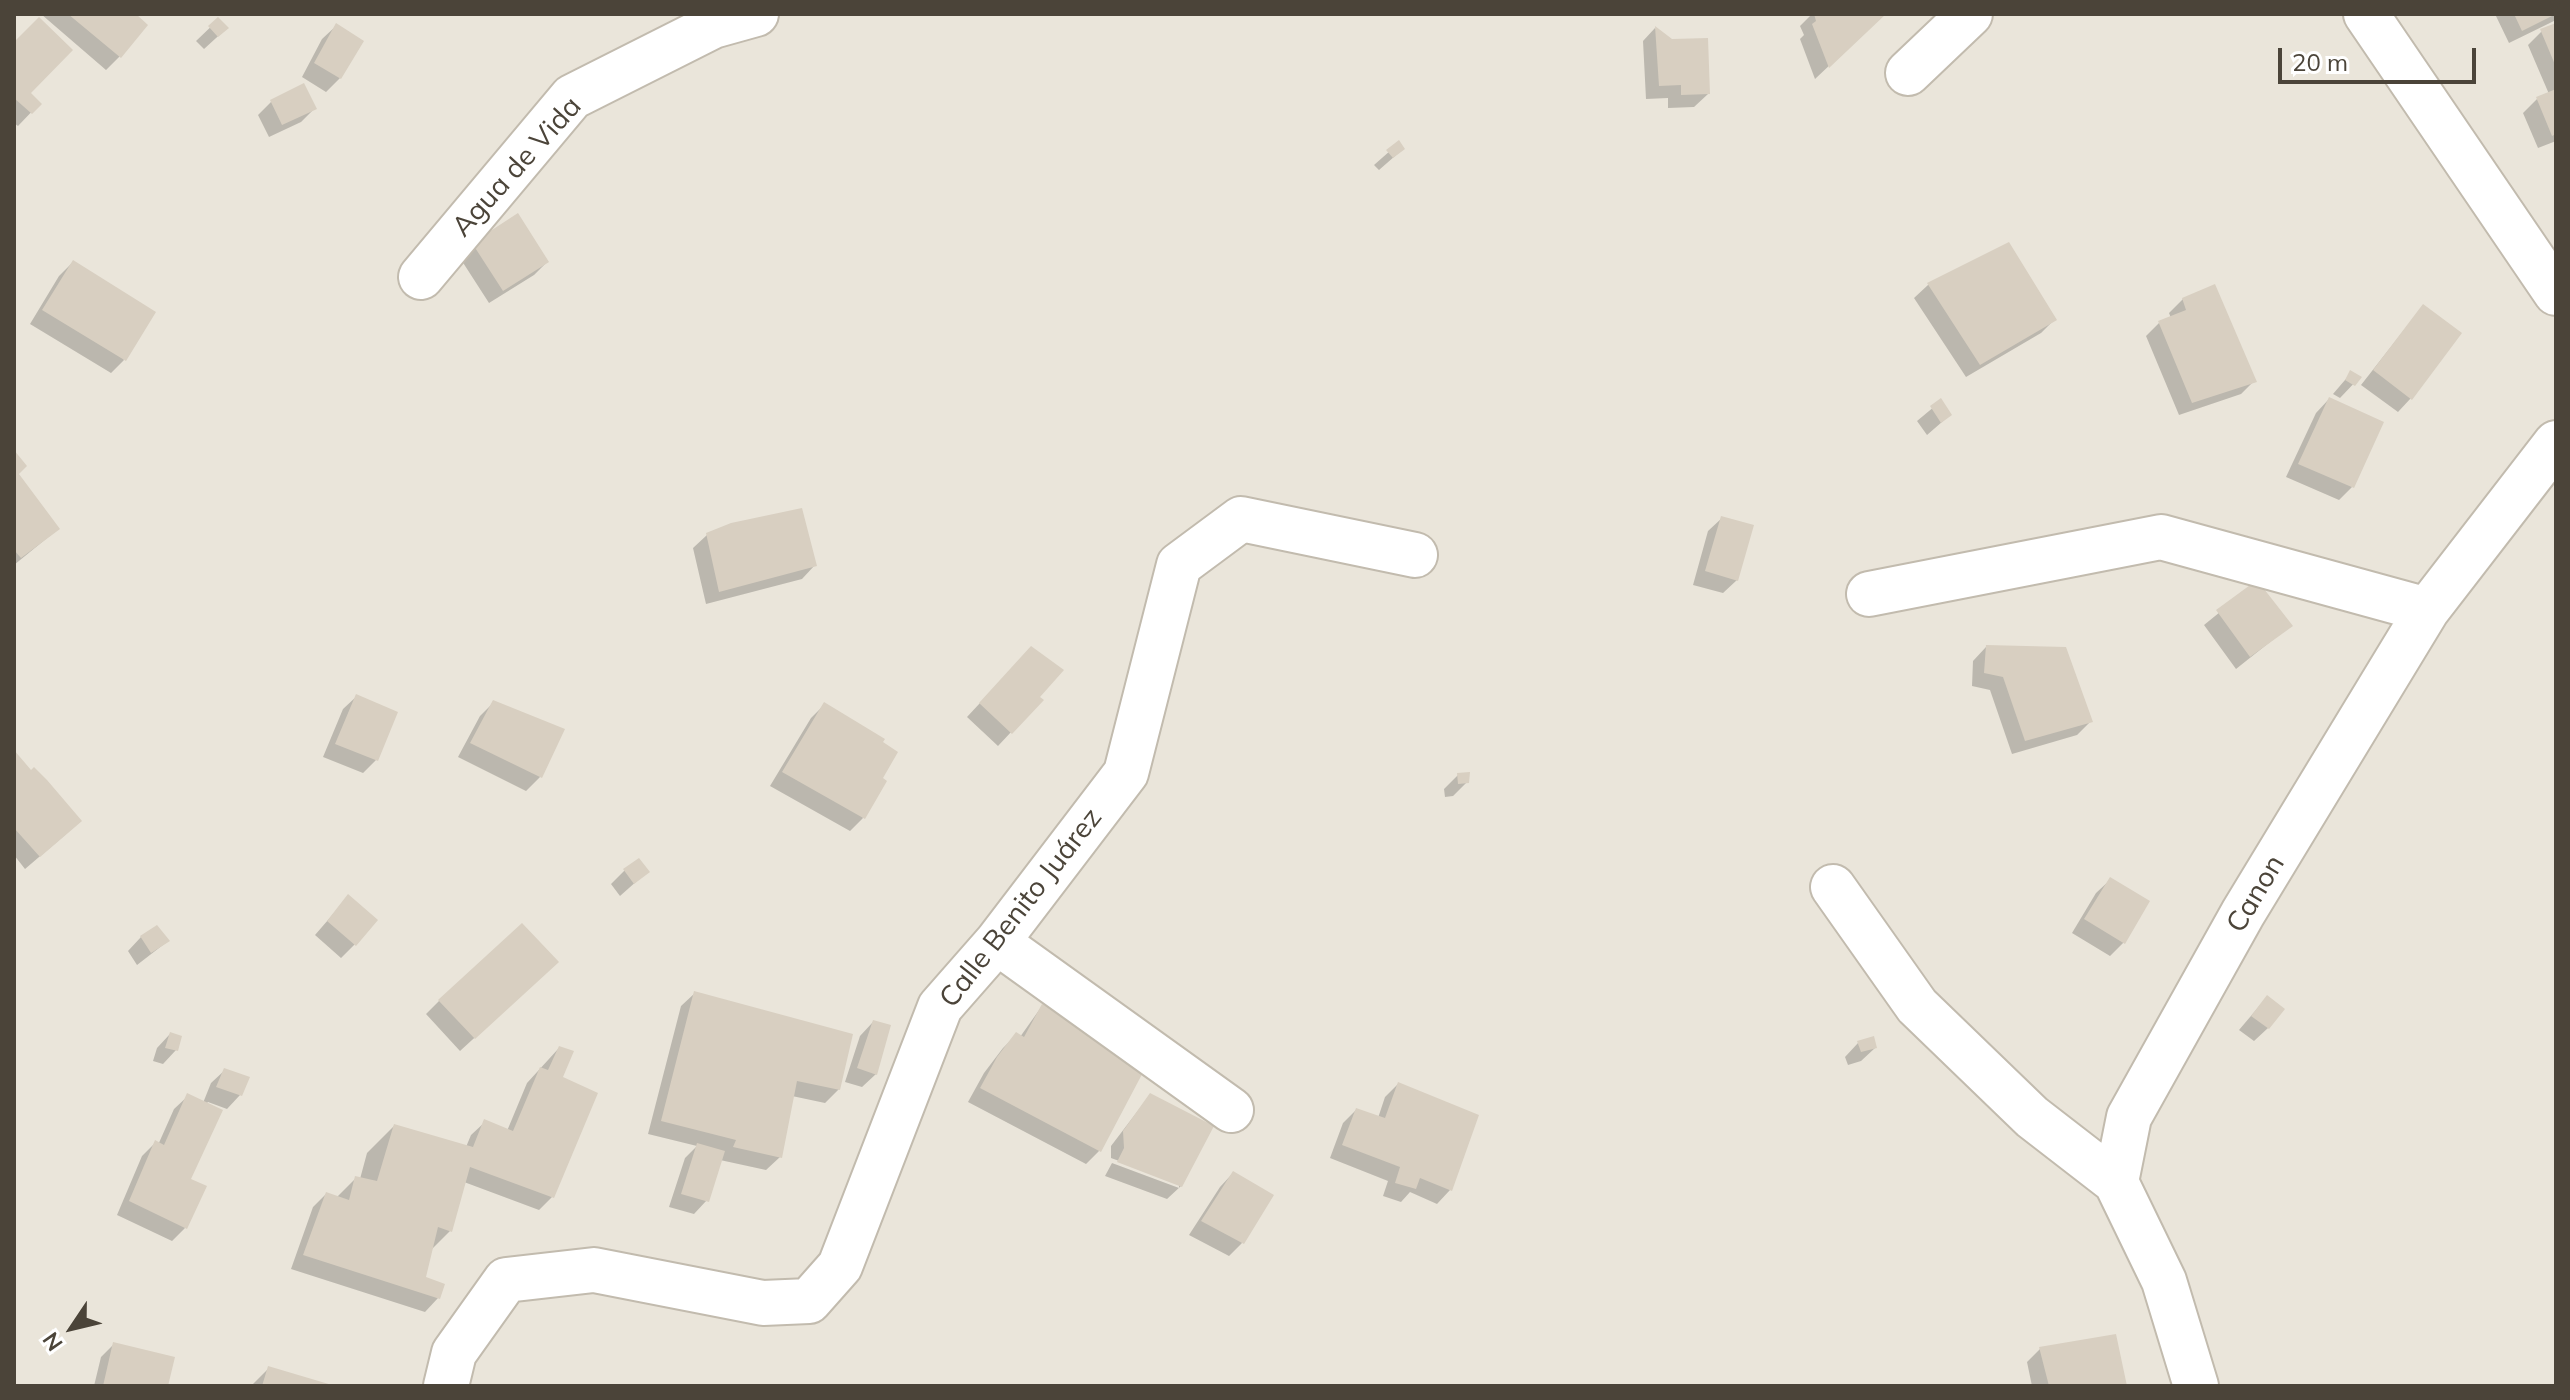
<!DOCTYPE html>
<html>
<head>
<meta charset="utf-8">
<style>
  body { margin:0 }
  #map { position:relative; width:2570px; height:1400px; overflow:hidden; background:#f6f3ec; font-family:Mulish,sans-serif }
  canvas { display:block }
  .frame { position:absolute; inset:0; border:16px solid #4b4439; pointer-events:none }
  .north { position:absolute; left:32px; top:1288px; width:80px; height:80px; -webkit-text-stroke:6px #fff; paint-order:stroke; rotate:235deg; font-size:22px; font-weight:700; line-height:32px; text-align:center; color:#4b4439 }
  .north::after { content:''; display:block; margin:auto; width:28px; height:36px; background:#4b4439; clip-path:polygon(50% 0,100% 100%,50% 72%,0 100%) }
  .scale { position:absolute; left:2278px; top:48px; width:198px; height:36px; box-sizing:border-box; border:4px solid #4b4439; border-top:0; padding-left:10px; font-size:24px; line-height:28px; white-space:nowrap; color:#4b4439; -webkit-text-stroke:6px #fff; paint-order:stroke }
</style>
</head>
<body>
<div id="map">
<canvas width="2570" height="1400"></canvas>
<div class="frame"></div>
<div class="north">N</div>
<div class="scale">20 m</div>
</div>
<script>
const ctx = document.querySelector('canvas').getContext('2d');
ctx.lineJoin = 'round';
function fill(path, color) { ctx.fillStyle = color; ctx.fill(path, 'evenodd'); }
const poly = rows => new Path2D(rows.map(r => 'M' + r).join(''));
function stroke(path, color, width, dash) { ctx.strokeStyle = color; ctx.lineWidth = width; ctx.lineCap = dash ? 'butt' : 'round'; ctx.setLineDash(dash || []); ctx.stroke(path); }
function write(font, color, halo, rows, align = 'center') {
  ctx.font = font + ' Mulish,sans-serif'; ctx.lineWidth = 8; ctx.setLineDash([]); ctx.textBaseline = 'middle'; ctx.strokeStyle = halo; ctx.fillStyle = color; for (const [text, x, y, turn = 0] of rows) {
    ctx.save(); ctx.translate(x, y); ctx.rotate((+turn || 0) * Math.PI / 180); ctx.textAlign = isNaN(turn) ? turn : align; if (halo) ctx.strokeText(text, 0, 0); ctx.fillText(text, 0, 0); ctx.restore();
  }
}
fill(poly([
  [14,14,2556,14,2556,1386,14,1386]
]), '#eae5da');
fill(poly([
  [41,14,133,14,120,56,106,70],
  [1812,14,1884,14,1815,79,1800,39,1804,35,1800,26],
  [2495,14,2556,14,2556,20,2509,43],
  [218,20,227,28,204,49,196,41],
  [2556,25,2556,141,2538,148,2523,113,2537,99,2549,94,2528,45,2542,31],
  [336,26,340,78,326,92,302,77,322,39],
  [1655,28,1708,94,1694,107,1668,108,1668,98,1646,99,1643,41],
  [14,40,28,93,39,104,18,126,14,123],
  [271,102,314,109,301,122,269,137,258,115],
  [1399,143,1403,149,1379,170,1374,165],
  [518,216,547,262,534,275,489,303,460,258],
  [2008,244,2054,320,2041,333,1966,377,1914,298,1928,285],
  [73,262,124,360,111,373,30,324,59,276],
  [2183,299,2254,381,2241,394,2179,415,2146,336,2159,323,2171,318,2169,313],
  [2423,306,2411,398,2398,412,2361,385],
  [2351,373,2359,378,2340,398,2333,394],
  [2329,399,2352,487,2339,500,2286,477,2316,413],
  [1941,401,1950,415,1927,435,1917,421],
  [14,453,17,474,58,529,14,565],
  [1722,518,1737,580,1723,593,1693,585,1708,531],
  [707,535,815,565,802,579,706,604,693,548],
  [2257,582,2290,626,2236,669,2204,625],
  [1986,647,2091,721,2077,735,2012,754,1990,690,1972,686,1973,661],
  [1018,662,1041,700,998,746,967,717],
  [357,696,376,760,363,773,323,757,343,709],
  [494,702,562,730,540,777,526,791,458,757,480,716],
  [824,705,863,818,850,831,770,786,811,718],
  [14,755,66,834,25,869,14,855],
  [1458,775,1467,782,1453,796,1445,797,1444,789],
  [625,870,647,872,620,896,611,884],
  [2110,880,2124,942,2110,956,2072,933,2096,893],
  [348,897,355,944,341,958,315,935],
  [141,937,168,941,137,965,128,951],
  [543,975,460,1051,426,1014,439,1001],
  [695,993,839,1089,825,1103,792,1096,780,1157,766,1170,720,1160,707,1200,694,1214,669,1207,685,1158,697,1146,648,1134,681,1006],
  [2267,997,2268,1028,2254,1041,2239,1030],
  [1042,1006,1147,1062,1099,1151,1086,1164,968,1102,984,1073,1003,1048,1017,1034,1020,1037],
  [873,1022,876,1074,862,1087,845,1082,860,1036],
  [170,1034,176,1050,163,1064,153,1061,157,1048],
  [1858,1043,1875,1048,1861,1061,1848,1065,1845,1057],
  [559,1048,552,1197,539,1210,464,1182,450,1231,430,1251,424,1278,438,1298,425,1312,291,1269,313,1207,326,1194,337,1197,356,1178,360,1179,367,1153,394,1126,466,1147,471,1135,485,1122,507,1131,527,1083],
  [225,1070,240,1095,227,1109,208,1102,206,1104,189,1180,185,1228,172,1241,117,1215,142,1156,155,1143,158,1145,174,1109,188,1096,203,1103,211,1083],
  [1398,1084,1450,1190,1437,1204,1410,1192,1401,1202,1383,1196,1388,1181,1330,1158,1343,1123,1356,1110,1378,1118,1385,1097],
  [1150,1095,1181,1186,1167,1199,1105,1176,1112,1163,1179,1188,1179,1183,1111,1158,1111,1146],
  [1233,1173,1242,1243,1229,1256,1189,1235,1220,1187],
  [114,1344,166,1386,94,1386,101,1357],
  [2040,1349,2125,1386,2032,1386,2027,1362],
  [269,1368,328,1386,251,1386]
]), '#0003');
fill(poly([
  [68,14,136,14,148,25,121,58],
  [1814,14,1886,14,1829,68,1812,24,1816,21],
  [2514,14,2556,14,2522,31],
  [39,17,73,50,31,93,42,104,32,114,14,98,14,38,16,40],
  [218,17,229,28,218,37,208,26],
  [336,23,364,41,341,79,314,63],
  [2556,23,2556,67,2540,29],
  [1655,26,1672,39,1708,38,1710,94,1681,95,1681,85,1659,86],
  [304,83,317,109,282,125,270,100],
  [2556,89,2556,134,2552,136,2536,97],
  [1399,140,1405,149,1393,158,1386,150],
  [518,213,549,262,503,291,472,243],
  [2009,242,2057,320,1980,365,1927,283],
  [73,260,156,312,126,361,42,310],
  [2215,284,2257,382,2192,403,2158,321,2186,310,2182,298],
  [2423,304,2462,333,2412,400,2373,370],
  [2350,370,2362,377,2355,386,2345,380],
  [2329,397,2384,422,2354,488,2298,464],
  [1941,398,1952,415,1941,423,1930,406],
  [14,450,27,466,19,474,60,529,21,558,14,550],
  [802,508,817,566,719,592,706,533,731,523],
  [1721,516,1754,525,1738,581,1705,571],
  [2257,580,2293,626,2250,657,2216,610],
  [1986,645,2066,647,2093,722,2025,741,2003,677,1984,673],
  [1031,646,1064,670,1040,697,1044,700,1012,734,979,703],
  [356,694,398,712,378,761,335,744],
  [493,700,565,729,542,778,470,743],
  [824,702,885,739,883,742,898,752,883,778,887,781,865,819,782,772],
  [14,750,31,770,34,767,47,780,82,821,40,857,14,828],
  [1470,772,1469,783,1458,784,1457,773],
  [639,858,650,872,634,884,623,869],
  [2110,877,2150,901,2125,944,2084,919],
  [348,894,378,920,356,946,327,921],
  [522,923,559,962,475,1039,438,1000],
  [157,925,170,941,151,953,140,936],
  [694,991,853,1034,840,1090,797,1081,782,1158,733,1147,736,1140,661,1121],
  [2267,995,2285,1009,2269,1029,2251,1016],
  [1042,1004,1149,1061,1101,1152,980,1088,997,1057,1016,1032,1024,1037],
  [873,1020,891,1025,877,1075,857,1068],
  [170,1032,182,1036,178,1051,165,1048],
  [1874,1036,1877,1048,1861,1052,1857,1041],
  [559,1046,574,1051,563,1077,598,1093,554,1198,470,1167,452,1232,438,1227,426,1277,445,1284,440,1299,303,1255,326,1192,349,1200,355,1176,377,1181,394,1124,473,1147,484,1119,513,1131,540,1067,548,1070],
  [224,1068,250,1077,242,1096,216,1087],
  [1398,1082,1479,1115,1452,1191,1420,1178,1416,1189,1395,1183,1400,1167,1342,1145,1356,1108,1385,1118],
  [187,1093,223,1110,191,1179,207,1186,187,1229,129,1201,155,1140,164,1145],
  [1150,1093,1214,1126,1182,1187,1117,1162,1124,1148,1123,1131],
  [697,1143,725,1151,709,1202,681,1194],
  [1233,1171,1274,1195,1244,1244,1201,1221],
  [2116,1334,2127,1386,2049,1386,2039,1347],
  [113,1342,175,1357,168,1386,103,1386],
  [268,1366,332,1385,332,1386,262,1386]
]), '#d8cfc1');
const minor = poly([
  [2366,14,2556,293],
  [1908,73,1970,14],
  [421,277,572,97,713,26,756,14],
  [1869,594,2161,537,2427,610],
  [1833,887,1917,1006,2032,1117,2116,1182],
  [997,942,1231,1110],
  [446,1386,454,1353,506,1280,594,1270,763,1303,809,1301,840,1266,940,1007,997,942,1126,773,1179,565,1241,519,1415,555],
  [2196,1386,2164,1281,2116,1182,2129,1117,2243,913,2427,610,2556,443]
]);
stroke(minor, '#c2bbae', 48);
stroke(minor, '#fff', 44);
write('28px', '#4b4439', '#fff', [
  ["Agua de Vida",517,167,-48],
  ["Canon",2256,894,-59],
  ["Calle Benito Juárez",1021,908,-52]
]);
</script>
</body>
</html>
